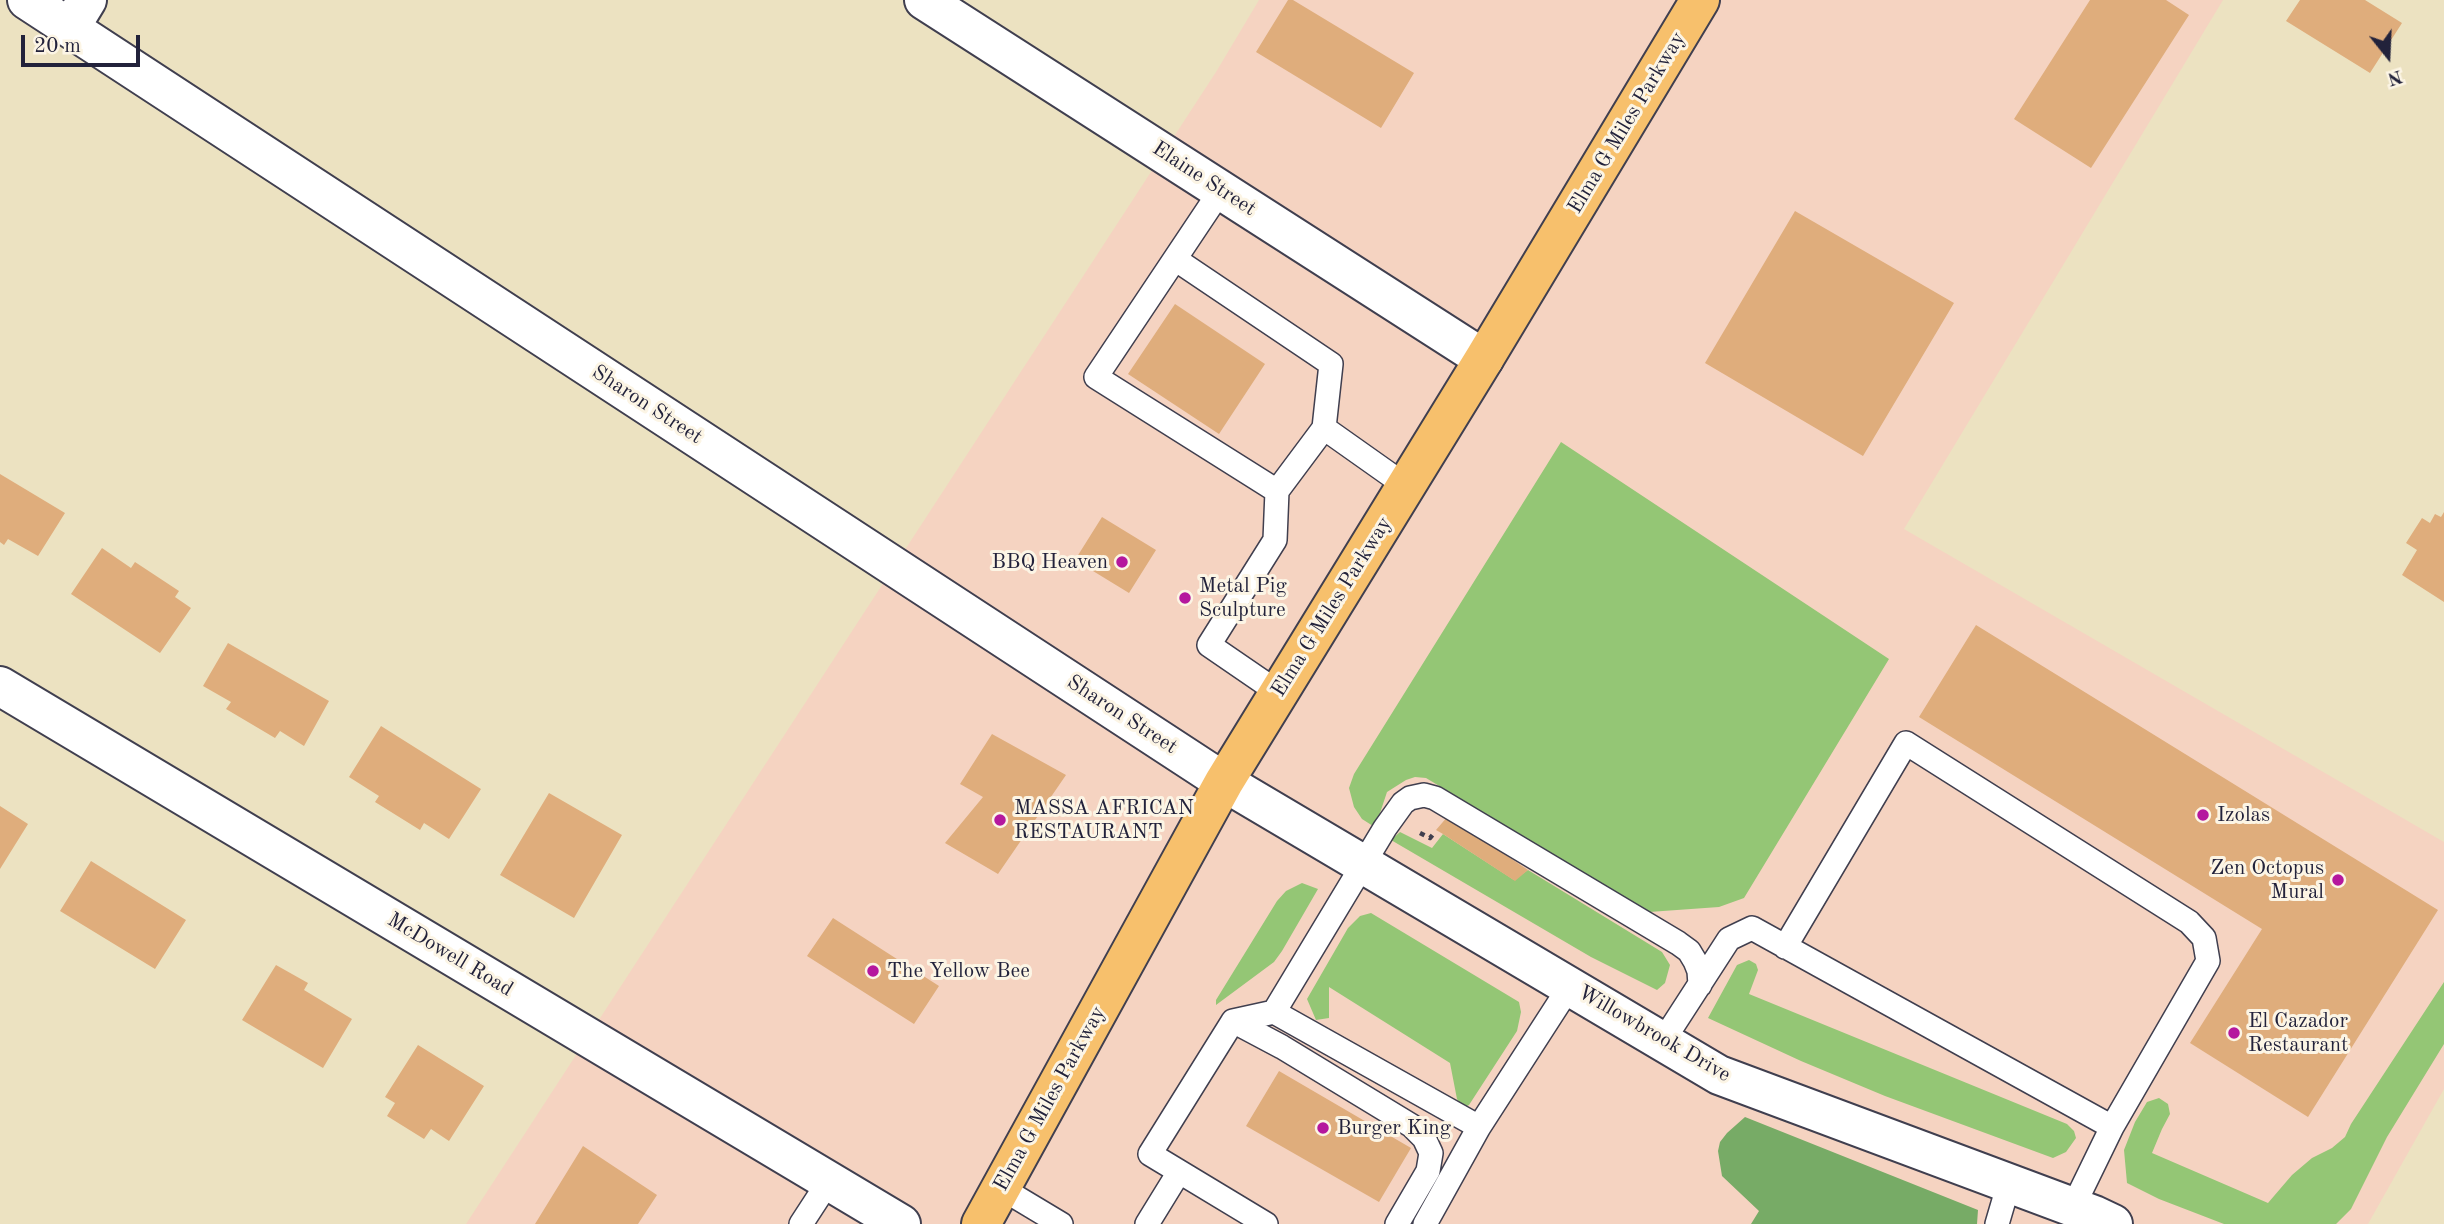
<!DOCTYPE html>
<html>
<head>
<meta charset="utf-8">
<style>
  body { margin:0 }
  #map { position:relative; width:2444px; height:1224px; overflow:hidden; background:#ece2c1; font-family:"Old Standard TT",serif }
  canvas { display:block }
  .north { position:absolute; left:2353px; top:21px; width:70px; height:70px; -webkit-text-stroke:5px #fcf5e5; paint-order:stroke; rotate:162deg; font-size:19px; font-weight:700; line-height:28px; text-align:center; color:#22223b }
  .north::after { content:''; display:block; margin:auto; width:24px; height:32px; background:#22223b; clip-path:polygon(50% 0,100% 100%,50% 72%,0 100%) }
  .scale { position:absolute; left:21px; top:35px; width:119px; height:32px; box-sizing:border-box; border:4px solid #22223b; border-top:0; padding-left:9px; font-size:21px; line-height:24px; white-space:nowrap; color:#22223b; -webkit-text-stroke:5px #fcf5e5; paint-order:stroke }
</style>
</head>
<body>
<div id="map">
<canvas width="2444" height="1224"></canvas>
<div class="north">N</div>
<div class="scale">20 m</div>
</div>
<script>
const ctx = document.querySelector('canvas').getContext('2d');
ctx.lineJoin = 'round';
function fill(path, color) { ctx.fillStyle = color; ctx.fill(path, 'evenodd'); }
const poly = rows => new Path2D(rows.map(r => 'M' + r).join(''));
function stroke(path, color, width, dash) { ctx.strokeStyle = color; ctx.lineWidth = width; ctx.lineCap = dash ? 'butt' : 'round'; ctx.setLineDash(dash || []); ctx.stroke(path); }
function write(font, color, halo, rows, align = 'center') {
  ctx.font = font + ' "Old Standard TT",serif'; ctx.lineWidth = 6; ctx.setLineDash([]); ctx.textBaseline = 'middle'; ctx.strokeStyle = halo; ctx.fillStyle = color; for (const [text, x, y, turn = 0] of rows) {
    ctx.save(); ctx.translate(x, y); ctx.rotate((+turn || 0) * Math.PI / 180); ctx.textAlign = isNaN(turn) ? turn : align; if (halo) ctx.strokeText(text, 0, 0); ctx.fillText(text, 0, 0); ctx.restore();
  }
}
fill(poly([
  [1259,0,2223,0,1904,529,2444,842,2444,1089,2368,1224,466,1224,1216,72]
]), '#f5d3c1');
fill(poly([
  [1561,442,1889,659,1744,898,1719,907,1649,912,1426,778,1415,777,1406,780,1387,792,1379,816,1373,826,1362,819,1354,807,1349,788,1354,774],
  [1400,832,1432,848,1443,834,1514,880,1528,870,1662,952,1670,965,1665,983,1657,990,1591,957,1391,840],
  [1302,883,1318,889,1282,951,1274,962,1216,1005,1216,1000,1277,901,1286,891],
  [1371,913,1519,1002,1521,1012,1517,1031,1469,1105,1463,1108,1457,1099,1450,1063,1329,987,1329,1018,1316,1020,1307,999,1348,928,1360,916],
  [1749,960,1756,964,1758,970,1749,994,2067,1124,2074,1131,2076,1138,2066,1152,2053,1158,1885,1096,1801,1061,1708,1018,1737,965],
  [2444,982,2444,1044,2387,1137,2351,1209,2336,1224,2224,1224,2159,1199,2127,1183,2124,1150,2135,1122,2147,1102,2159,1098,2168,1104,2170,1114,2162,1129,2152,1153,2268,1203,2292,1175,2312,1158,2332,1148,2345,1137,2351,1124]
]), '#94c675');
fill(poly([
  [1745,1117,1978,1210,1977,1224,1751,1224,1759,1211,1722,1176,1718,1151,1720,1142,1727,1133]
]), '#77ab66');
fill(poly([
  [1288,0,1293,0,1414,73,1381,128,1256,52],
  [2090,0,2166,0,2189,15,2091,168,2014,119],
  [2300,0,2365,0,2402,23,2370,73,2286,21],
  [1795,211,1954,303,1863,456,1705,363],
  [1175,304,1265,364,1219,434,1128,374],
  [0,474,65,513,38,556,8,539,4,545,0,542],
  [2444,512,2444,602,2402,575,2417,550,2406,543,2422,518,2430,523,2435,514,2441,517],
  [1102,517,1156,550,1129,593,1075,560],
  [102,548,131,568,135,562,179,591,175,597,191,608,160,653,71,594],
  [1976,625,2438,910,2308,1117,2190,1043,2262,929,1919,717],
  [228,643,329,701,304,746,280,731,275,738,226,709,231,702,203,686],
  [381,726,481,789,449,839,424,823,420,830,375,802,379,796,349,777],
  [992,734,1066,775,998,874,945,843,983,797,960,784],
  [549,793,622,835,574,918,500,875],
  [0,806,28,824,0,869],
  [1448,816,1528,870,1515,881,1443,834,1436,830],
  [91,861,186,920,155,969,60,911],
  [833,918,939,986,914,1024,807,956],
  [276,965,308,983,304,990,352,1019,323,1068,242,1020],
  [418,1045,484,1086,449,1141,431,1129,424,1139,387,1116,395,1103,385,1097],
  [1279,1071,1411,1148,1379,1202,1246,1126],
  [583,1146,657,1195,638,1224,535,1224]
]), '#dfad7c');
const lane = poly([
  [1221,190,1096,377,1277,491,1275,540,1209,645,1279,693],
  [1175,259,1331,364,1324,428],
  [1277,491,1324,428,1406,486],
  [1785,947,1906,743,2189,922,2204,938,2208,961,2112,1127],
  [1274,1012,1385,828,1403,803,1410,798,1424,795,1435,798,1678,943,1689,951,1695,961,1699,971,1700,985],
  [1233,1021,1282,1047,1412,1126,1424,1138,1431,1153,1428,1171,1397,1224],
  [1663,1041,1729,939,1752,928,2112,1127,2073,1207],
  [1001,1188,1061,1224],
  [801,1224,829,1181],
  [1147,1224,1179,1172],
  [1266,1224,1150,1154,1233,1021,1274,1012,1479,1127],
  [1425,1224,1479,1127,1570,986],
  [1997,1224,2009,1183]
]);
const street = poly([
  [27,0,1224,782,1719,1075,2094,1215,2113,1224],
  [924,0,1484,359],
  [70,28,87,0],
  [0,686,901,1224]
]);
const primary = poly([
  [981,1224,1224,782,1484,359,1700,0]
]);
stroke(lane, '#403f4f', 26);
stroke(street, '#403f4f', 42);
stroke(primary, '#403f4f', 42);
stroke(poly([
  [1420,833,1430,838,1435,832]
]), '#403f4f', 4.5, [5, 5]);
stroke(lane, '#fff', 23);
stroke(street, '#fff', 38);
stroke(primary, '#f7c06c', 38);
for (const [x, y, r, color] of [
  [1122,562,7,"#b5179e"],
  [1185,598,7,"#b5179e"],
  [2203,815,7,"#b5179e"],
  [1000,820,7,"#b5179e"],
  [2338,880,7,"#b5179e"],
  [873,971,7,"#b5179e"],
  [2234,1033,7,"#b5179e"],
  [1323,1128,7,"#b5179e"]
]) { const dot = new Path2D(); dot.arc(x, y, r, 0, 2 * Math.PI); ctx.fillStyle = color; ctx.fill(dot); stroke(dot, '#fcf5e5', 2.5); }
write('21px', '#22223b', '#fcf5e5', [
  ["Elma G Miles Parkway",1627,123,-59],
  ["Elaine Street",1204,179,33],
  ["Sharon Street",647,405,33],
  ["Elma G Miles Parkway",1332,607,-58],
  ["Sharon Street",1122,715,33],
  ["McDowell Road",450,955,31],
  ["Willowbrook Drive",1654,1034,30],
  ["Elma G Miles Parkway",1050,1099,-61]
]);
write('21px', '#22223b', '#fcf5e5', [
  ["BBQ Heaven",1108,562,"right"],
  ["Metal Pig",1199,586],
  ["Sculpture",1199,610],
  ["MASSA AFRICAN",1014,808],
  ["RESTAURANT",1014,832],
  ["Izolas",2217,815],
  ["Zen Octopus",2324,868,"right"],
  ["Mural",2324,892,"right"],
  ["The Yellow Bee",887,971],
  ["El Cazador",2248,1021],
  ["Restaurant",2248,1045],
  ["Burger King",1337,1128]
], 'left');
</script>
</body>
</html>
